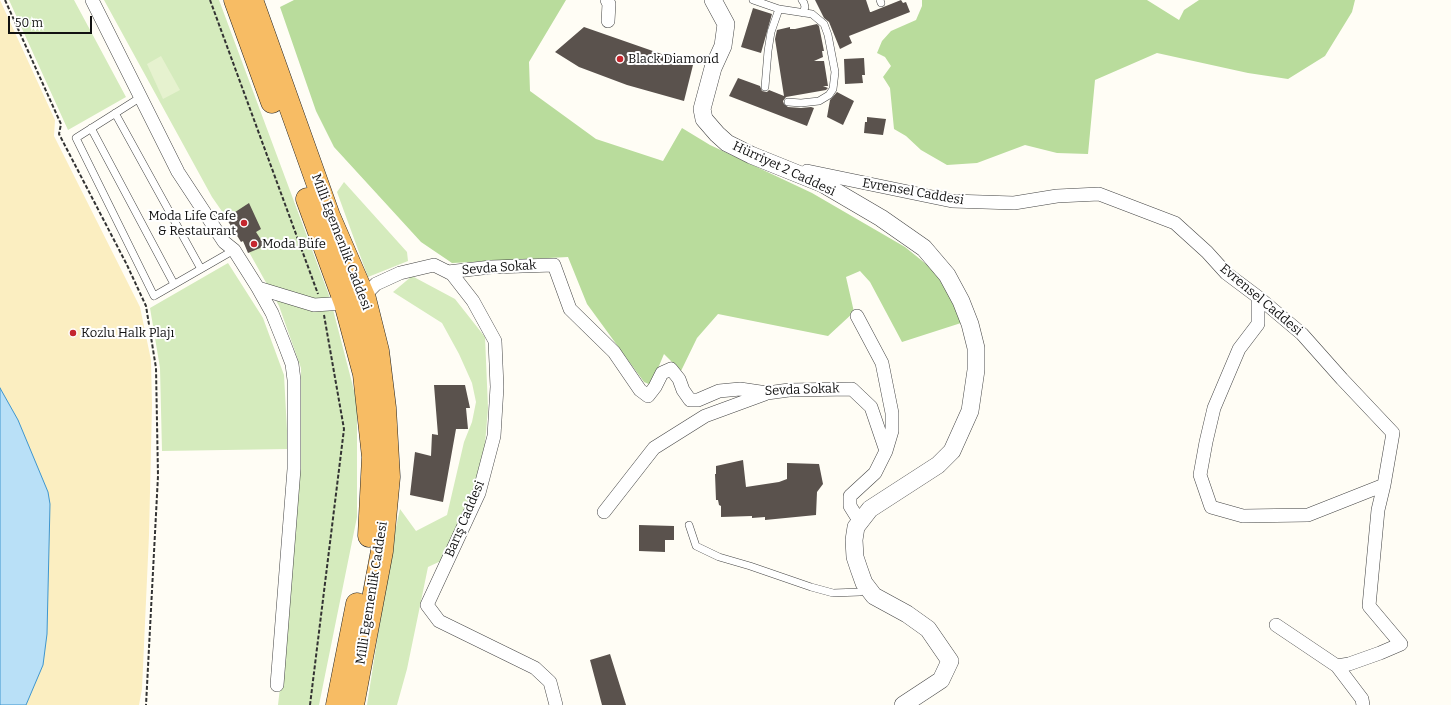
<!DOCTYPE html>
<html>
<head>
<meta charset="utf-8">
<style>
  body { margin:0 }
  #map { position:relative; width:1451px; height:705px; overflow:hidden; background:#fffdf5; font-family:Bitter,serif }
  canvas { display:block }
  .scale { position:absolute; left:8px; top:16px; width:84px; height:18px; box-sizing:border-box; border:2px solid #111; border-top:0; padding-left:5px; font-size:12px; line-height:14px; white-space:nowrap; color:#111; -webkit-text-stroke:3px #fff; paint-order:stroke }
</style>
</head>
<body>
<div id="map">
<canvas width="1451" height="705"></canvas>
<div class="scale">50 m</div>
</div>
<script>
const ctx = document.querySelector('canvas').getContext('2d');
ctx.lineJoin = 'round';
function fill(path, color) { ctx.fillStyle = color; ctx.fill(path, 'evenodd'); }
const poly = rows => new Path2D(rows.map(r => 'M' + r).join(''));
function stroke(path, color, width, dash) { ctx.strokeStyle = color; ctx.lineWidth = width; ctx.lineCap = dash ? 'butt' : 'round'; ctx.setLineDash(dash || []); ctx.stroke(path); }
function write(font, color, halo, rows, align = 'center') {
  ctx.font = font + ' Bitter,serif'; ctx.lineWidth = 4; ctx.setLineDash([]); ctx.textBaseline = 'middle'; ctx.strokeStyle = halo; ctx.fillStyle = color; for (const [text, x, y, turn = 0] of rows) {
    ctx.save(); ctx.translate(x, y); ctx.rotate((+turn || 0) * Math.PI / 180); ctx.textAlign = isNaN(turn) ? turn : align; if (halo) ctx.strokeText(text, 0, 0); ctx.fillText(text, 0, 0); ctx.restore();
  }
}
fill(poly([
  [9,0,74,0,126,97,68,130],
  [104,0,219,0,330,298,357,402,357,517,319,705,278,705,290,602,301,435,301,368,279,306,244,243,212,197],
  [344,182,407,252,408,261,368,277,337,192],
  [228,263,263,318,284,375,288,449,162,451,160,368,150,308],
  [412,276,455,299,485,337,488,408,484,456,473,492,443,560,428,567,407,669,397,705,367,705,392,545,400,509,416,531,447,515,464,442,472,422,476,402,472,383,459,354,442,323,393,292]
]), '#d5ebbd');
fill(poly([
  [294,0,566,0,529,62,530,91,596,139,663,161,682,128,710,145,812,193,905,247,931,268,950,294,961,323,902,342,870,282,860,271,846,277,854,312,828,336,718,314,697,338,681,371,664,354,651,385,644,382,587,304,568,257,452,263,421,242,334,147,316,111,280,7],
  [922,0,1147,0,1179,20,1184,10,1199,0,1355,0,1352,12,1325,56,1288,79,1248,73,1157,53,1095,80,1088,154,1057,153,1025,145,977,163,947,165,921,150,906,136,894,129,890,88,883,77,891,66,885,57,877,53,882,41,891,31,916,20,922,6]
]), '#b9dc9c');
fill(poly([
  [0,0,55,120,54,136,140,307,151,360,152,405,149,535,142,689,139,705,25,705,0,390]
]), '#fbeec1');
fill(poly([
  [161,56,180,90,163,99,147,64]
]), '#e6f2cf');
const water = poly([
  [0,388,18,420,48,492,50,504,47,634,43,665,26,705,0,705,0,388]
]);
fill(water, '#b9e0f7');
stroke(water, '#3f96cf', 1);
fill(poly([
  [815,0,866,0,870,12,871,12,901,0,903,3,906,2,910,12,849,36,852,43,840,49,829,22,824,18],
  [753,8,772,14,761,53,741,47],
  [817,24,819,26,824,51,822,51,823,57,814,61,824,61,828,86,823,86,828,88,826,90,786,97,783,101,784,104,788,107,801,108,811,107,814,108,807,126,729,96,738,78,760,86,762,91,767,92,769,90,784,96,775,39,777,30,790,27,790,29,795,29],
  [584,27,693,65,684,101,627,85,579,67,555,52],
  [864,58,865,75,862,75,863,83,845,84,844,59],
  [837,92,854,101,843,125,827,117,830,100],
  [867,117,886,119,883,135,864,133,865,122,867,122],
  [249,203,261,229,256,232,265,246,248,253,243,241,241,242,226,218],
  [434,385,465,385,470,408,466,408,468,429,456,429,443,502,410,495,415,452,431,456,432,434,438,435],
  [743,460,746,487,779,482,787,479,787,463,819,464,823,484,817,492,816,515,765,520,765,517,752,518,752,516,721,517,721,506,719,505,718,500,716,500,715,474,716,474,716,466],
  [639,525,674,526,674,540,665,540,665,552,639,551],
  [610,654,626,705,602,705,590,660]
]), '#5a524d');
const service = poly([
  [753,0,779,9,812,14,824,24,828,35,835,72,833,89,829,95,819,101,801,103,788,102],
  [802,0,804,3,805,7,803,13],
  [880,0,881,3],
  [765,87,768,51,771,32,779,9],
  [141,97,76,138,154,296,234,250],
  [115,113,201,269],
  [91,128,174,284],
  [689,525,696,546,719,557,750,566,811,587,833,593,860,592,867,588]
]);
const minor = poly([
  [92,0,178,172,224,242,234,250,258,288,314,305,345,303],
  [607,0,609,4,608,21],
  [807,171,952,201,1014,203,1057,196,1099,194,1175,223,1207,252,1226,273,1258,297,1302,334,1342,379,1393,433,1384,485,1378,510,1369,606,1401,644,1380,653,1349,664,1337,666,1362,699,1363,705],
  [448,272,491,267,554,265,570,309,614,352,640,390,648,396,655,387,662,373,671,369,679,379,683,390,690,400,698,400,719,391,740,389,767,393,789,390,852,389,871,407,886,451],
  [258,288,272,313,284,343,292,364,294,380,294,469,277,685],
  [364,296,376,284,400,273,434,265,452,274,473,301,495,341,497,387,494,436,479,493,427,605,439,621,535,668,550,682,556,705],
  [1258,297,1258,324,1239,349,1214,408,1206,442,1200,475,1211,507,1243,516,1308,515,1384,485],
  [857,316,882,363,892,413,892,431,886,451,875,473,850,496,850,506,860,522],
  [604,512,654,448,705,416,765,394],
  [1276,625,1337,666]
]);
const tertiary = poly([
  [713,0,726,24,723,46,713,68,702,109,704,119,717,134,727,143,751,155,823,184,881,218,924,248,947,275,961,301,970,324,976,348,976,370,970,411,952,451,938,465,870,509,856,527,854,540,855,557,859,569,864,583,874,596,907,614,928,629,950,661,941,680,903,705]
]);
const trunk = poly([
  [235,0,272,102],
  [252,0,329,216,365,299,378,351,385,408,389,477,382,551,353,705],
  [307,199,345,303,364,374,373,457,369,536],
  [337,705,357,604]
]);
stroke(service, '#444', 8);
stroke(minor, '#444', 14);
stroke(tertiary, '#444', 18);
stroke(trunk, '#222', 23);
stroke(poly([
  [5,0,61,124,59,134,127,265,146,306,156,368,158,476,146,705],
  [210,0,318,294],
  [310,705,344,429,324,315]
]), '#333', 2, [4, 2]);
stroke(service, '#fff', 7);
stroke(minor, '#fff', 13);
stroke(tertiary, '#fff', 17);
stroke(trunk, '#f7bc64', 22);
for (const [x, y, r, color] of [
  [620,59,4,"#c4262e"],
  [244,223,4,"#c4262e"],
  [254,244,4,"#c4262e"],
  [73,333,4,"#c4262e"]
]) { const dot = new Path2D(); dot.arc(x, y, r, 0, 2 * Math.PI); ctx.fillStyle = color; ctx.fill(dot); stroke(dot, '#fff', 1.5); }
write('13px', '#111', '#fff', [
  ["Black Diamond",628,59],
  ["Moda Life Cafe",236,216,"right"],
  ["& Restaurant",236,231,"right"],
  ["Moda Büfe",262,244],
  ["Kozlu Halk Plajı",81,333]
], 'left');
write('13px', '#111', '#fff', [
  ["Hürriyet 2 Caddesi",784,169,25],
  ["Evrensel Caddesi",913,192,10],
  ["Milli Egemenlik Caddesi",341,242,69],
  ["Sevda Sokak",499,268,-4],
  ["Evrensel Caddesi",1261,300,40],
  ["Sevda Sokak",802,390,-2],
  ["Barış Caddesi",465,519,-67],
  ["Milli Egemenlik Caddesi",372,593,-81]
]);
</script>
</body>
</html>
